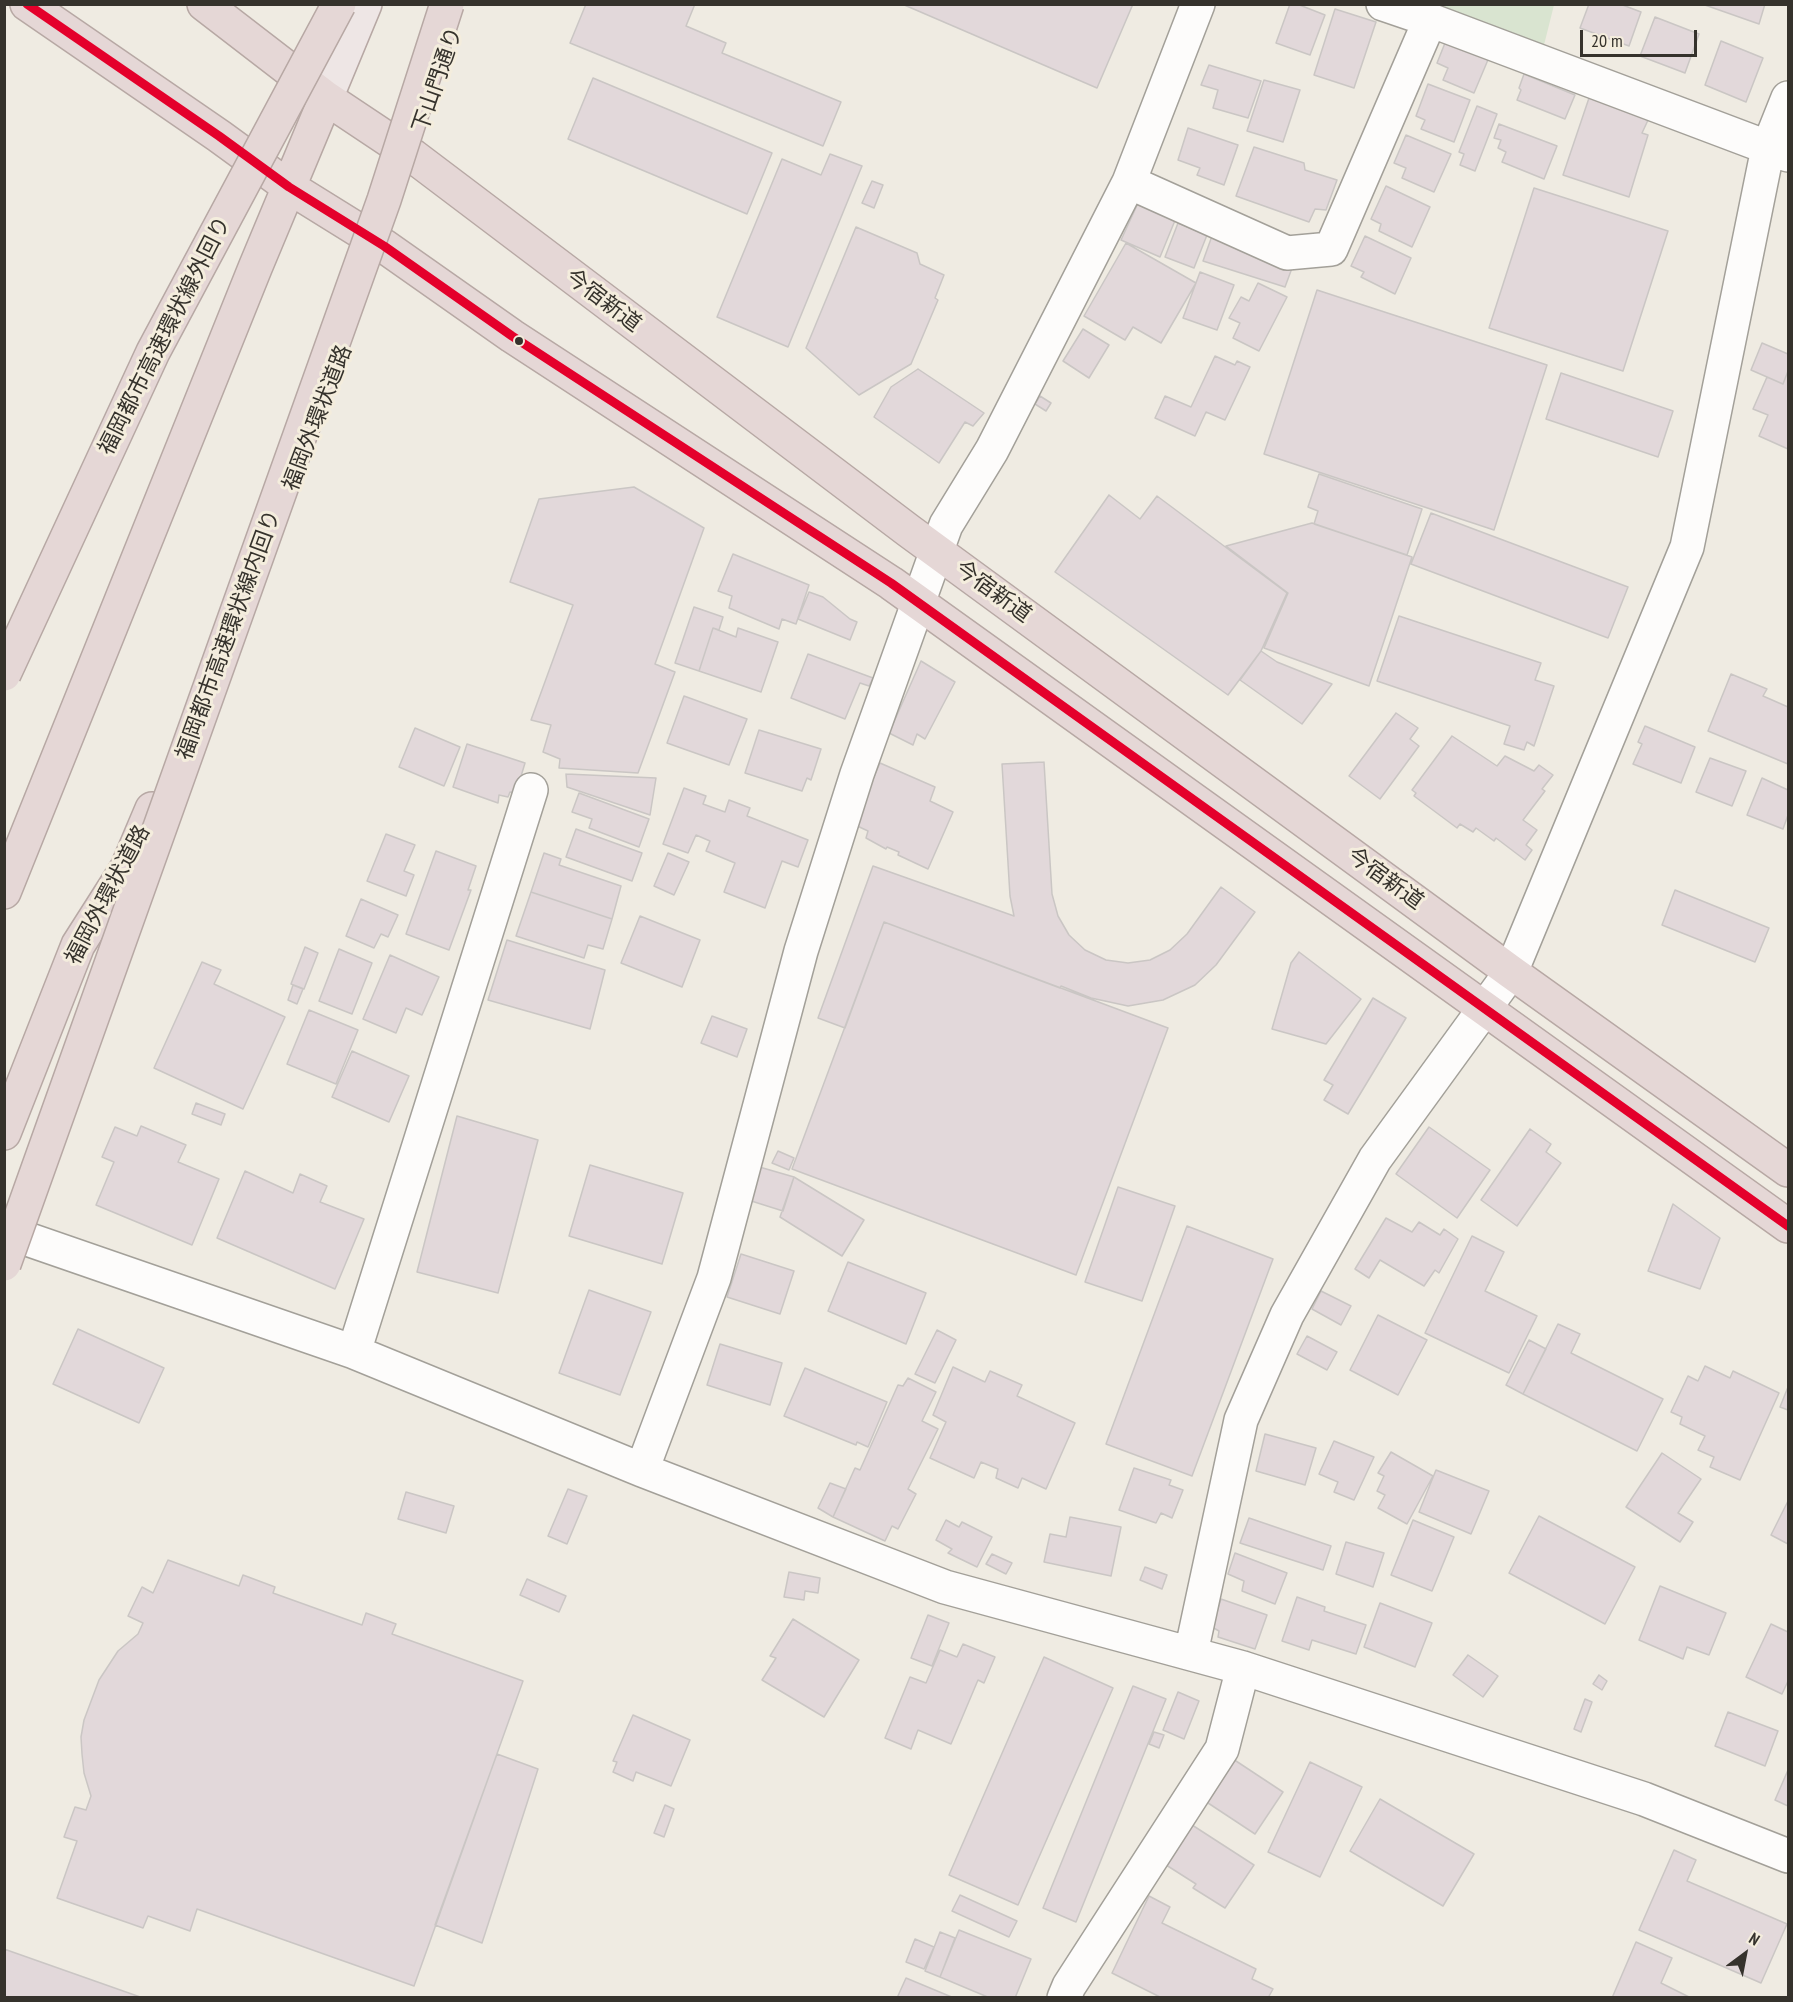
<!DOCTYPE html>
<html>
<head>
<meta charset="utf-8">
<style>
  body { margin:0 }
  #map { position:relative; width:1793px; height:2002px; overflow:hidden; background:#efebe2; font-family:"PT Sans Narrow",sans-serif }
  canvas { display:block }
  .frame { position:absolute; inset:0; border:6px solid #35322c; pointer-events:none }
  .north { position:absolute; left:1715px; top:1924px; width:60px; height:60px; -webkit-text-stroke:4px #f4eddd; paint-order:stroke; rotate:32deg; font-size:16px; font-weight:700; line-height:24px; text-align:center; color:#35322c }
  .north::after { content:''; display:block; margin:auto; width:21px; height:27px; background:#35322c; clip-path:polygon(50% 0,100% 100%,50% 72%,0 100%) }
  .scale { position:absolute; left:1580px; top:30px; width:117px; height:27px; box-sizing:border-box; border:3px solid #35322c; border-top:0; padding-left:8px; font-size:18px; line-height:21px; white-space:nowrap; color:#35322c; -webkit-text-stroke:4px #f4eddd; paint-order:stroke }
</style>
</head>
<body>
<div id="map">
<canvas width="1793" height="2002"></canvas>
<div class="frame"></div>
<div class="north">N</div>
<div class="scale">20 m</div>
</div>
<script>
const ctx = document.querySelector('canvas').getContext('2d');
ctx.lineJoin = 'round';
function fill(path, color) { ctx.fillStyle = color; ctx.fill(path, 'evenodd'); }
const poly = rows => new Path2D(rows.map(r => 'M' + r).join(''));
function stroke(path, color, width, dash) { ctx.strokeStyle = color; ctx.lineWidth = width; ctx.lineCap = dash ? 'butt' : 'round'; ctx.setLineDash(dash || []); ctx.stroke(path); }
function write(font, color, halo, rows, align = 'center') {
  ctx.font = font + ' "PT Sans Narrow","Noto Sans JP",sans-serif'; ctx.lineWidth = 6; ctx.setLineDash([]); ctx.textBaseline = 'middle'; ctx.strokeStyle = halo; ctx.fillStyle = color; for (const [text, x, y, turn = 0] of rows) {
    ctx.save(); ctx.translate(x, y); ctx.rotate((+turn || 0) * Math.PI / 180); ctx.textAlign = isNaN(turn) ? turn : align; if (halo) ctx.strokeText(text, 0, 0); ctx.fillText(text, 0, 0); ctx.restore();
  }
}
fill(poly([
  [1437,5,1554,4,1554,5,1544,45]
]), '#d9e4d0');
const building = poly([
  [586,4,695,4,686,26,726,43,722,53,841,102,823,146,570,43,586,4],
  [902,4,1133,4,1097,88,902,4],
  [1290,4,1297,4,1325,15,1310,55,1276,43,1290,4],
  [1589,4,1620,4,1641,12,1629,46,1580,28,1589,4],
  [1702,4,1765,4,1759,24,1702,4],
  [1335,9,1376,22,1354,88,1314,75,1335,9],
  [1655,17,1699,34,1685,73,1640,56,1655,17],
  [1447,38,1490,55,1474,93,1443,80,1448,68,1437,63,1447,38],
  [1721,41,1763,58,1746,102,1705,85,1721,41],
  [1209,65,1261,81,1248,118,1213,108,1218,90,1201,85,1209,65],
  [1524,74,1575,95,1565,119,1517,100,1521,90,1519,88,1524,74],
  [593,78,772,153,747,214,568,139,593,78],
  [1264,80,1300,90,1283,142,1247,131,1264,80],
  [1428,84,1470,100,1454,142,1421,129,1425,120,1416,116,1428,84],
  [1589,98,1649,118,1642,133,1648,135,1629,197,1563,175,1589,98],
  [1477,106,1497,114,1475,171,1460,165,1464,154,1459,152,1477,106],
  [1499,124,1557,146,1544,179,1502,162,1506,152,1498,148,1501,140,1494,138,1499,124],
  [1188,128,1238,145,1224,185,1197,175,1200,168,1178,160,1188,128],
  [1406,135,1451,154,1434,192,1402,178,1406,168,1394,163,1406,135],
  [1254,147,1304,163,1305,170,1337,180,1326,210,1315,209,1309,222,1236,196,1254,147],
  [830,154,862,166,788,347,717,317,782,159,821,175,830,154],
  [872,181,883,185,874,208,862,203,872,181],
  [1386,186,1430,207,1412,247,1379,231,1381,224,1371,219,1386,186],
  [1534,188,1668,231,1623,371,1489,328,1534,188],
  [1139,201,1176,218,1160,257,1121,240,1139,201],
  [1178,223,1207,235,1194,268,1165,257,1178,223],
  [856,227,917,253,920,264,944,275,935,298,938,300,911,364,859,395,806,348,856,227],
  [1212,236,1295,260,1285,287,1203,261,1212,236],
  [1365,236,1411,258,1395,294,1361,277,1364,272,1351,266,1365,236],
  [1126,243,1196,283,1161,343,1133,327,1125,340,1084,316,1126,243],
  [1200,272,1234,285,1217,330,1183,318,1200,272],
  [1258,283,1287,297,1259,351,1233,338,1240,323,1229,318,1241,297,1249,301,1258,283],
  [1317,290,1547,365,1494,530,1264,454,1317,290],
  [1083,329,1109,345,1089,378,1063,361,1083,329],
  [1762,343,1788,354,1788,371,1783,384,1751,370,1762,343],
  [1215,356,1235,365,1237,361,1250,367,1225,420,1206,412,1195,436,1155,418,1165,396,1191,407,1215,356],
  [918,369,984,413,973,426,965,422,939,463,874,417,891,387,918,369],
  [1788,371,1788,449,1759,436,1768,415,1753,409,1767,377,1783,384,1788,371],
  [1561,373,1673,411,1658,457,1546,419,1561,373],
  [1040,396,1051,403,1046,411,1035,404,1040,396],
  [1319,474,1422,509,1407,555,1314,524,1318,511,1308,507,1319,474],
  [634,487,704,528,655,664,675,672,638,773,559,768,560,759,543,752,551,725,531,720,573,605,510,582,539,499,634,487],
  [1109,495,1140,519,1157,496,1287,593,1261,651,1228,695,1055,572,1109,495],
  [1431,513,1628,587,1608,638,1411,564,1431,513],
  [1312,523,1412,557,1369,686,1264,648,1288,593,1226,546,1312,523],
  [733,554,809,585,796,624,782,619,779,629,729,608,732,596,718,591,733,554],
  [809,592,823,597,850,619,857,622,850,640,798,619,809,592],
  [694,607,723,617,719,630,713,628,699,671,675,663,694,607],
  [1399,616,1541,663,1535,680,1554,686,1534,746,1527,742,1524,750,1504,744,1510,726,1377,681,1399,616],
  [713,628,736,637,738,628,778,642,761,692,699,671,713,628],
  [1261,651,1277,662,1332,684,1302,724,1240,680,1261,651],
  [808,654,873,678,869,686,860,683,845,719,791,698,808,654],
  [921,661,955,682,925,739,917,734,913,745,889,733,921,661],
  [1731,674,1767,689,1763,696,1788,707,1788,764,1708,731,1731,674],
  [684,696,747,719,729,765,667,743,684,696],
  [1396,713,1418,728,1410,739,1419,746,1380,799,1349,776,1396,713],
  [1645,726,1695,747,1681,783,1633,764,1642,744,1638,742,1645,726],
  [415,728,460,747,444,786,399,767,415,728],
  [759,730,821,749,811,780,807,778,802,791,745,773,759,730],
  [1452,736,1497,766,1505,756,1534,771,1539,765,1553,775,1542,789,1545,791,1523,820,1537,830,1526,845,1532,850,1525,860,1496,838,1494,841,1476,828,1473,832,1460,824,1457,828,1414,796,1416,793,1412,790,1452,736],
  [467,744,525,763,516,793,510,792,508,797,499,795,498,803,453,787,467,744],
  [1710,758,1746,771,1732,806,1696,792,1710,758],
  [1044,762,1052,894,1058,916,1069,935,1085,950,1106,960,1128,963,1150,960,1170,950,1187,934,1221,887,1255,912,1216,965,1195,985,1163,1000,1128,1006,1091,998,1061,986,1060,988,884,922,845,1028,818,1018,873,866,1014,916,1010,896,1002,764,1044,762],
  [880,763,935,787,930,801,953,812,928,869,898,855,899,852,887,847,886,849,866,838,868,831,853,824,880,763],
  [566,774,656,778,650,815,567,787,566,774],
  [1762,778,1788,790,1788,815,1783,829,1747,815,1762,778],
  [684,788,706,796,703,804,725,812,729,800,750,808,747,816,808,840,798,867,782,861,765,908,724,892,735,863,706,851,710,841,696,835,688,853,663,844,684,788],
  [579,793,649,819,639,847,589,828,592,819,572,812,579,793],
  [576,829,642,853,632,881,566,857,576,829],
  [386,834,415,845,404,871,414,875,406,896,367,881,386,834],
  [436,851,476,866,468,890,471,890,449,950,406,934,436,851],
  [544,853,561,859,559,865,621,886,612,919,531,892,544,853],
  [668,853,689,862,674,895,654,886,668,853],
  [1675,890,1769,928,1755,962,1662,925,1675,890],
  [531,892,612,919,603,949,588,945,584,958,516,936,531,892],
  [361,899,398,915,388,937,381,934,374,948,346,936,361,899],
  [640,916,700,940,682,987,621,963,640,916],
  [884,922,1168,1028,1076,1275,792,1169,884,922],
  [507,940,605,970,590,1029,488,1000,507,940],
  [305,947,318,953,304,989,291,984,305,947],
  [339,949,372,963,352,1014,319,1001,339,949],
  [1299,952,1361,999,1326,1044,1272,1029,1291,963,1299,952],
  [390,955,439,977,422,1015,406,1008,396,1033,363,1019,390,955],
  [202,962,221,970,214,984,285,1017,243,1109,154,1068,202,962],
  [293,985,303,989,297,1004,288,1000,293,985],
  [1373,998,1406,1018,1348,1114,1324,1100,1333,1085,1324,1080,1373,998],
  [309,1010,358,1030,336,1084,287,1064,309,1010],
  [712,1016,747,1029,737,1057,701,1043,712,1016],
  [352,1051,409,1076,389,1122,332,1097,352,1051],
  [196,1103,225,1114,221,1125,192,1114,196,1103],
  [457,1116,538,1140,498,1293,417,1272,457,1116],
  [141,1126,186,1145,178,1162,219,1179,192,1245,96,1205,114,1162,102,1157,115,1127,137,1136,141,1126],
  [1429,1127,1490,1170,1457,1218,1396,1174,1429,1127],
  [1530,1129,1551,1144,1546,1152,1561,1163,1517,1226,1481,1200,1530,1129],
  [778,1151,794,1158,789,1170,772,1163,778,1151],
  [590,1165,683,1193,662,1264,569,1236,590,1165],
  [756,1166,794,1177,783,1211,745,1199,756,1166],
  [245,1171,293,1193,300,1174,327,1186,320,1202,364,1219,335,1289,217,1238,245,1171],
  [794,1177,864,1220,842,1256,780,1217,794,1177],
  [1118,1187,1175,1206,1142,1301,1085,1282,1118,1187],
  [1673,1204,1720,1238,1700,1289,1648,1271,1673,1204],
  [1386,1218,1412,1232,1419,1222,1440,1235,1444,1229,1458,1239,1439,1273,1435,1270,1424,1286,1380,1260,1369,1278,1355,1269,1386,1218],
  [1187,1226,1273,1259,1192,1476,1106,1444,1187,1226],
  [1472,1236,1504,1252,1485,1291,1537,1316,1509,1373,1425,1333,1472,1236],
  [741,1254,794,1271,780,1314,727,1297,741,1254],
  [848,1262,926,1293,906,1344,828,1311,848,1262],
  [589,1290,651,1312,620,1395,559,1373,589,1290],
  [1321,1291,1351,1306,1341,1325,1312,1309,1321,1291],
  [1378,1315,1427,1340,1398,1395,1350,1370,1378,1315],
  [1558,1324,1580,1334,1571,1353,1663,1399,1637,1451,1523,1394,1558,1324],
  [78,1329,164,1368,139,1423,53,1384,78,1329],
  [937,1330,956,1340,935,1383,915,1374,937,1330],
  [1307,1336,1337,1352,1327,1370,1297,1354,1307,1336],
  [1529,1340,1546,1349,1523,1394,1506,1385,1529,1340],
  [720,1344,782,1363,770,1405,707,1385,720,1344],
  [1705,1366,1730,1378,1733,1371,1779,1393,1740,1480,1710,1467,1714,1457,1698,1450,1705,1436,1680,1424,1682,1417,1671,1412,1688,1376,1698,1381,1705,1366],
  [953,1367,985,1382,990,1371,1022,1385,1017,1396,1075,1423,1046,1489,1022,1478,1018,1488,996,1478,998,1469,981,1462,974,1478,930,1458,946,1422,933,1415,953,1367],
  [805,1368,887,1402,868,1447,857,1442,856,1445,784,1416,805,1368],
  [908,1378,936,1392,922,1421,938,1429,908,1489,916,1494,898,1529,892,1526,885,1541,833,1517,855,1468,860,1470,898,1385,903,1386,908,1378],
  [1788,1387,1788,1410,1780,1407,1788,1387],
  [1265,1434,1316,1448,1305,1485,1256,1471,1265,1434],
  [1334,1441,1374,1457,1354,1500,1334,1492,1338,1482,1319,1474,1334,1441],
  [1391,1452,1433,1476,1407,1524,1378,1508,1385,1495,1377,1491,1384,1476,1378,1473,1391,1452],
  [1662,1453,1701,1479,1678,1513,1693,1522,1680,1542,1626,1507,1662,1453],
  [1134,1468,1171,1480,1169,1485,1183,1490,1172,1518,1161,1513,1156,1523,1119,1510,1134,1468],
  [1436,1470,1489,1491,1471,1534,1419,1512,1436,1470],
  [830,1483,846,1489,833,1517,818,1508,830,1483],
  [568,1489,587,1496,567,1544,548,1536,568,1489],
  [406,1492,454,1506,446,1533,398,1519,406,1492],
  [1788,1501,1788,1544,1771,1535,1788,1501],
  [1539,1516,1635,1567,1605,1624,1509,1573,1539,1516],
  [1070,1517,1121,1527,1111,1576,1044,1562,1050,1534,1066,1537,1070,1517],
  [1249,1518,1331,1546,1323,1570,1240,1543,1249,1518],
  [946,1520,959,1527,962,1522,992,1537,977,1567,948,1553,952,1549,936,1540,946,1520],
  [1413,1520,1454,1537,1432,1591,1391,1575,1413,1520],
  [1346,1542,1384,1553,1373,1587,1336,1574,1346,1542],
  [1235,1553,1287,1573,1275,1604,1242,1591,1244,1581,1228,1574,1235,1553],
  [992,1554,1012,1563,1006,1574,986,1564,992,1554],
  [168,1560,239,1586,243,1575,275,1587,273,1593,362,1625,366,1613,396,1624,392,1634,523,1681,414,1986,197,1909,190,1931,148,1916,143,1928,57,1898,77,1841,64,1837,75,1807,86,1810,91,1796,84,1773,82,1754,81,1737,84,1720,99,1680,118,1651,138,1634,143,1623,128,1616,142,1587,153,1593,168,1560],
  [1145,1567,1167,1575,1162,1589,1140,1580,1145,1567],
  [789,1572,820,1578,818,1593,805,1591,804,1600,784,1597,789,1572],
  [527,1579,566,1596,559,1612,520,1595,527,1579],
  [1660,1586,1726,1613,1709,1655,1687,1647,1683,1659,1639,1640,1660,1586],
  [1297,1597,1325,1607,1324,1611,1366,1625,1356,1654,1312,1640,1309,1650,1282,1641,1297,1597],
  [1221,1599,1267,1615,1255,1649,1218,1637,1219,1631,1212,1627,1221,1599],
  [1380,1603,1432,1623,1415,1667,1364,1647,1380,1603],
  [928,1615,949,1623,932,1666,911,1658,928,1615],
  [793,1619,859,1660,824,1717,762,1680,776,1658,770,1656,793,1619],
  [1771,1624,1788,1632,1788,1681,1782,1694,1746,1677,1771,1624],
  [963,1644,995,1657,984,1683,978,1680,951,1744,918,1730,911,1749,885,1738,910,1677,926,1683,940,1650,957,1657,963,1644],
  [1468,1655,1498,1676,1483,1697,1453,1675,1468,1655],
  [1044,1657,1113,1688,1018,1905,949,1875,1044,1657],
  [1599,1675,1607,1681,1602,1690,1593,1684,1599,1675],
  [1133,1686,1166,1699,1076,1922,1043,1908,1133,1686],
  [1178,1692,1199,1701,1184,1739,1163,1730,1178,1692],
  [1585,1699,1592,1702,1581,1732,1574,1729,1585,1699],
  [1728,1712,1778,1731,1765,1766,1715,1746,1728,1712],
  [633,1715,690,1740,671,1786,636,1772,633,1781,613,1772,617,1762,613,1761,633,1715],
  [1154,1732,1164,1735,1159,1748,1149,1744,1154,1732],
  [497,1754,538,1769,482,1943,435,1925,497,1754],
  [1233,1759,1283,1792,1255,1834,1205,1801,1233,1759],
  [1310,1762,1362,1787,1320,1877,1268,1852,1310,1762],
  [1788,1770,1788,1806,1775,1800,1788,1770],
  [1380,1799,1474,1854,1443,1906,1350,1851,1380,1799],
  [665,1805,674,1809,664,1837,654,1833,665,1805],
  [1189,1823,1254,1865,1225,1908,1193,1888,1196,1884,1163,1863,1189,1823],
  [1674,1850,1696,1860,1687,1881,1787,1924,1761,1983,1639,1930,1674,1850],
  [960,1895,1017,1921,1009,1937,952,1911,960,1895],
  [1149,1896,1170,1907,1162,1923,1256,1969,1252,1979,1273,1989,1268,1998,1162,1998,1112,1973,1149,1896],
  [959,1930,1031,1959,1015,1998,990,1998,940,1977,959,1930],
  [940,1932,955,1938,940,1977,925,1971,940,1932],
  [915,1939,934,1947,924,1969,906,1962,915,1939],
  [1636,1942,1672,1958,1661,1983,1691,1998,1612,1998,1636,1942],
  [4,1949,143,1998,4,1998,4,1949],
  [906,1978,954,1998,897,1998,906,1978]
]);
fill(building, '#e2d8da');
stroke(building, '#cac6c4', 1.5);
const minor = poly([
  [1383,4,1430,20],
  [1129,182,1287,253,1331,249,1430,20,1788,155],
  [4,1231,354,1352,642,1470,945,1587,1243,1668,1644,1799,1788,1856],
  [354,1352,531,790],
  [642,1470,714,1278,801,951,857,774,946,525,992,450,1129,182,1198,4],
  [1191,1653,1241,1420,1287,1315,1375,1159,1511,972,1687,547,1768,148,1788,98],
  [1064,1998,1069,1986,1222,1749,1243,1668]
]);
const major = poly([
  [326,98,365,4]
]);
const highway = poly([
  [27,4,219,136,289,187,384,246,512,336,891,583,1788,1226],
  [204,4,326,98,413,156,909,531,1511,972,1788,1170],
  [4,892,255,268,326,98],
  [4,1133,78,945,127,868,152,809]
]);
stroke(minor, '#a3a099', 36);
stroke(major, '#b7a8a4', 36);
stroke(highway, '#b7a8a4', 36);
stroke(minor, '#fdfcfb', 33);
stroke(major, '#eee6e5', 33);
stroke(highway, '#e5d7d6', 33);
const highwayBridge = poly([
  [4,674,153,352,339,4],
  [4,1264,384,200,447,4]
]);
stroke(highwayBridge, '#b7a8a4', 36, []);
stroke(highwayBridge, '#e5d7d6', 33);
stroke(poly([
  [27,4,219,136,289,187,384,246,512,336,891,583,1788,1226]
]), '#e4002b', 9);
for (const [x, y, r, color] of [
  [519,341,5,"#35322c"]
]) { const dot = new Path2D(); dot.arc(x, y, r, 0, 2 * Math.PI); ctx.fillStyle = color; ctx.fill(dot); stroke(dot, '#f4eddd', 2); }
write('22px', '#35322c', '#f4eddd', [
  ["下山門通り",438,80,-71],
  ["今宿新道",603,301,37],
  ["福岡都市高速環状線外回り",165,336,-63],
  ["福岡外環状道路",318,418,-69],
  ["今宿新道",993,592,36],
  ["福岡都市高速環状線内回り",229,635,-70],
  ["今宿新道",1385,879,36],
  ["福岡外環状道路",108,895,-62]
]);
</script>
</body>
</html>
